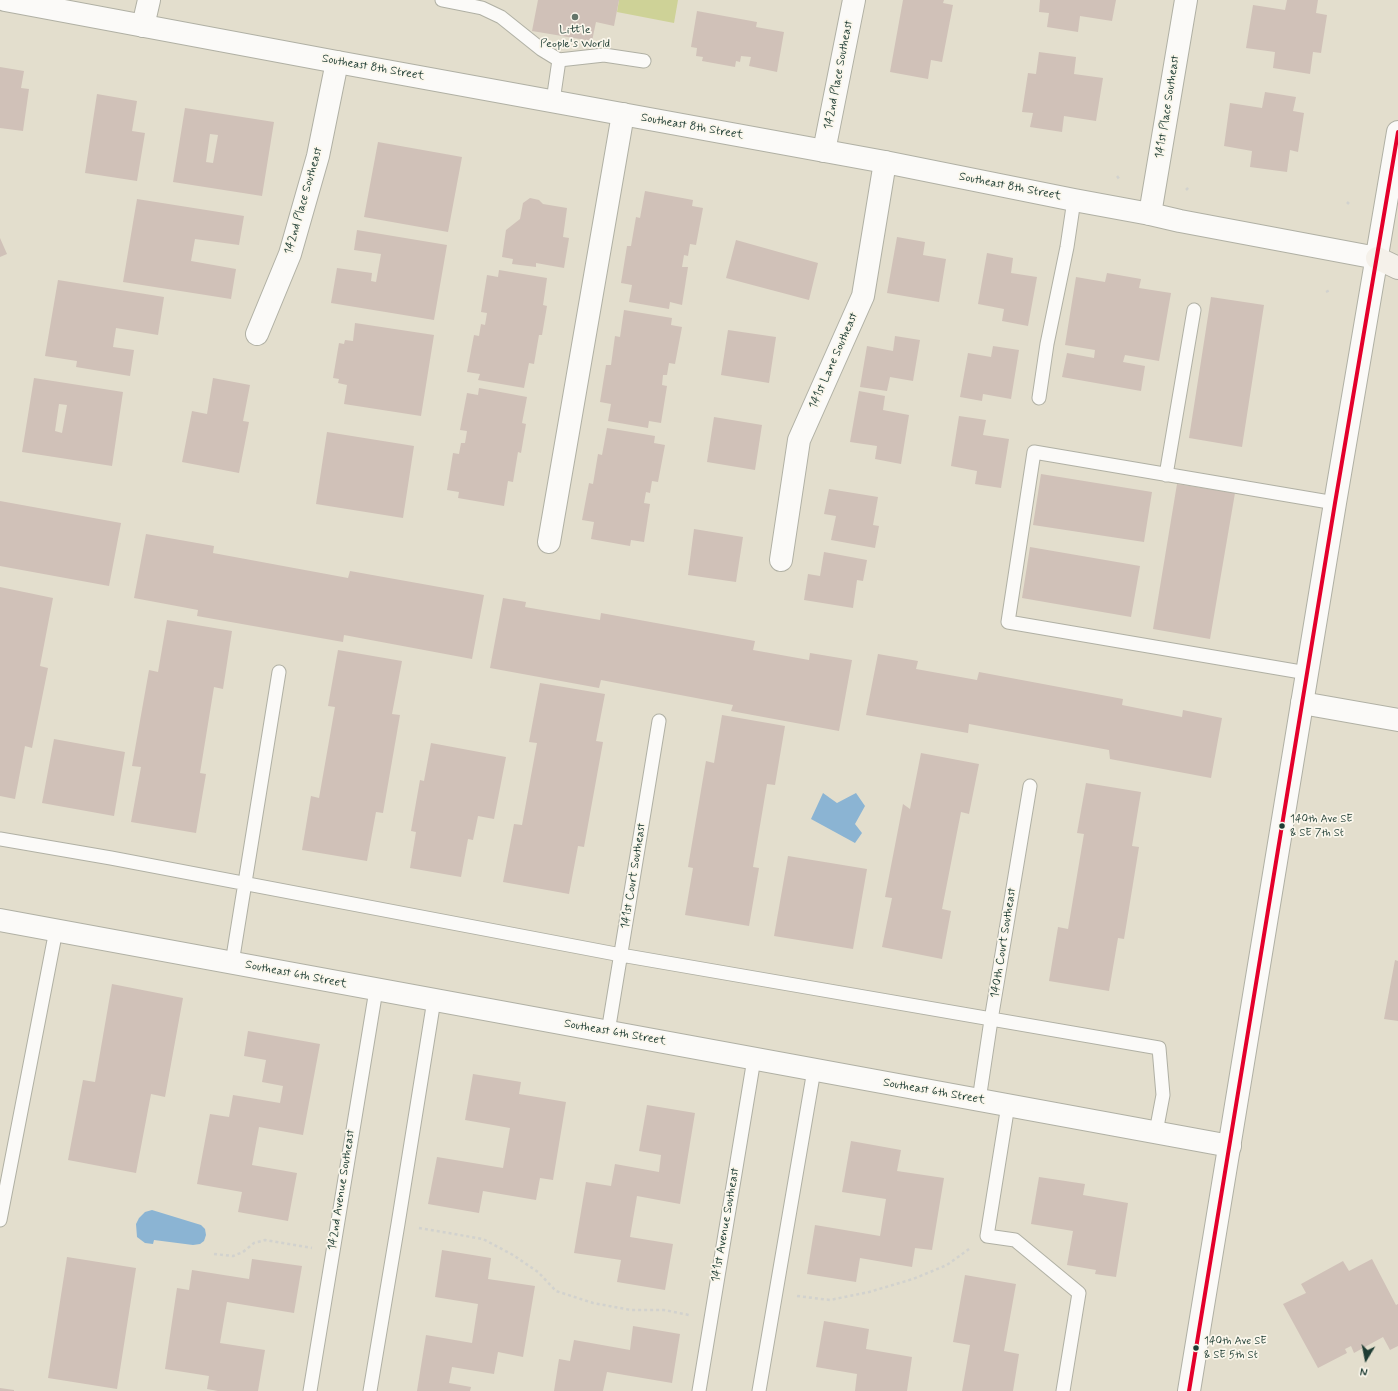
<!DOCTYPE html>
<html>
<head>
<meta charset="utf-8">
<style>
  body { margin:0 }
  #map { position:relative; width:1398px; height:1391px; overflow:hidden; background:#e3decd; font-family:Mynerve,sans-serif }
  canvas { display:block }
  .north { position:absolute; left:1346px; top:1339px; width:40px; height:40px; -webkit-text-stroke:3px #fbf7ec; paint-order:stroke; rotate:190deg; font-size:11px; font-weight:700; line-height:16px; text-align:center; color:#1f3d34 }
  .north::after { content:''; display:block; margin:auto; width:14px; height:18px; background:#1f3d34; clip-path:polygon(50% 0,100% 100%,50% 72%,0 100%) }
</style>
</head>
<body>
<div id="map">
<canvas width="1398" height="1391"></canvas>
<div class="north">N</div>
</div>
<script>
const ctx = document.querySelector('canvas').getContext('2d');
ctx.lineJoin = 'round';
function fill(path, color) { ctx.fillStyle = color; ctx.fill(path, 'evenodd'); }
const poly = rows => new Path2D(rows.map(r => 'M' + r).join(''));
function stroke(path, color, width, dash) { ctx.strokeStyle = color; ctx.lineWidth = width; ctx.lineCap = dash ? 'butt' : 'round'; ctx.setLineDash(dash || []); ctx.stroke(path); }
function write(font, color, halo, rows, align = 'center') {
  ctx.font = font + ' Mynerve,sans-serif'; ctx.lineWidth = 3.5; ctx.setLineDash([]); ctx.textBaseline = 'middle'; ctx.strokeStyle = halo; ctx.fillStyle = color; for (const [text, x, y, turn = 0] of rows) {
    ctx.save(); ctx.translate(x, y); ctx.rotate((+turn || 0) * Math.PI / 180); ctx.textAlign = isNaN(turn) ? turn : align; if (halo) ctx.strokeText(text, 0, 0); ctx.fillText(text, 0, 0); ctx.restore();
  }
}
fill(poly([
  [619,0,678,0,674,23,617,12]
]), '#ced297');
fill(poly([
  [823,793,837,803,856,793,865,806,855,824,862,833,855,843,811,819],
  [152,1210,201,1225,205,1229,206,1235,204,1241,200,1244,193,1245,154,1240,153,1244,145,1243,137,1237,136,1224,139,1218,145,1212]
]), '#8bb4d3');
fill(poly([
  [538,0,619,0,614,26,596,22,592,41,532,31],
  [903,0,944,0,943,3,953,5,942,62,931,60,928,79,890,72],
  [1040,0,1116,0,1112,21,1080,16,1078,32,1047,27,1049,13,1039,12],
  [1287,0,1318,0,1316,13,1327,15,1321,53,1313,52,1310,74,1273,68,1275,52,1246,48,1253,5,1285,10],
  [697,11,757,22,756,27,784,32,777,72,749,66,751,57,741,56,740,62,736,61,735,67,702,61,703,57,696,56,697,48,691,47],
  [1039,52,1076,57,1074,74,1103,78,1096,121,1064,116,1062,132,1030,127,1033,113,1022,112,1028,73,1036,74],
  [0,67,24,71,21,88,29,89,23,131,0,128],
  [1265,92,1296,97,1293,111,1304,113,1298,152,1290,150,1287,172,1250,167,1252,151,1224,146,1230,103,1262,108],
  [97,94,137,101,132,131,145,133,137,181,85,173],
  [185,108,274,122,262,196,173,182],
  [210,134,218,135,213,163,206,162],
  [378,142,462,157,448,232,364,217],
  [645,191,693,200,692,206,703,208,696,245,690,244,688,256,684,255,682,267,688,267,682,305,670,302,669,309,629,302,632,285,621,283,627,246,631,246,636,217,640,218],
  [530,198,539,200,543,204,567,208,563,237,569,238,564,268,536,263,536,267,512,264,513,259,502,257,506,230,520,219,523,203],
  [137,199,244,216,239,245,195,239,191,261,236,269,231,299,123,282],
  [357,230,447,245,434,320,331,303,337,268,372,273,371,281,376,282,381,254,354,250],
  [897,237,925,242,923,255,946,259,939,302,887,293],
  [0,238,7,254,0,257],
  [736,240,818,263,809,300,726,278],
  [987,253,1013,258,1011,273,1037,277,1028,326,1002,321,1004,309,978,304],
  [499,270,547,278,543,305,547,306,542,335,539,335,534,364,529,363,524,388,478,380,480,374,467,372,474,335,479,336,481,324,485,325,487,313,481,312,487,275,498,277],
  [1107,273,1141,279,1139,288,1171,293,1159,361,1125,355,1123,362,1145,366,1141,391,1062,377,1067,353,1094,358,1095,350,1065,345,1076,277,1105,282],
  [58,280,164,297,158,335,116,328,113,347,134,350,130,376,76,367,77,361,45,356],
  [1211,297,1264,305,1242,447,1189,438],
  [624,310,672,318,671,325,682,327,675,364,669,363,667,375,663,375,662,385,667,386,661,423,649,421,648,428,608,421,611,404,600,402,606,365,611,365,615,336,620,337],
  [355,323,434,335,421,416,344,404,347,385,338,383,339,379,333,378,339,343,344,344,345,340,353,341],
  [728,330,776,337,769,383,721,375],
  [895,336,920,340,913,381,890,377,887,391,860,387,867,346,893,351],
  [993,346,1019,350,1011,399,983,394,982,401,960,397,968,353,991,357],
  [34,378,123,392,112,466,22,452],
  [59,404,67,405,62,433,55,431],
  [213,378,250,385,243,421,249,422,239,473,182,462,192,411,207,414],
  [479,388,527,397,522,423,526,424,521,453,518,452,513,482,508,481,504,506,458,498,459,492,447,490,453,453,459,454,461,443,465,443,467,431,460,430,467,393,478,395],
  [859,391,885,396,883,410,909,415,901,464,875,459,877,446,850,442],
  [959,416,986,420,983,435,1009,439,1001,488,975,484,977,471,951,466],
  [714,417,762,425,755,470,707,462],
  [607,428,655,436,654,443,665,445,658,482,652,481,650,493,646,492,644,503,650,504,644,542,631,540,630,546,591,539,594,522,582,520,589,483,593,484,598,454,602,455],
  [327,432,414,446,403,518,316,504],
  [1041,474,1152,492,1144,542,1033,525],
  [1177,484,1235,493,1210,639,1153,629],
  [829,489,878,497,873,525,879,526,875,548,831,540,836,516,824,514],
  [0,501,121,523,109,586,0,566],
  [694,529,743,537,736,582,688,575],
  [146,534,214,546,213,553,348,578,350,571,484,595,472,659,344,635,343,642,197,616,198,610,134,598],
  [1030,547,1140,566,1131,617,1022,598],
  [824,552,867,560,863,581,857,580,853,608,804,600,808,574,820,576],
  [0,587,53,598,40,666,48,668,32,748,25,746,15,799,0,796],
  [503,598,526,602,525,607,600,620,601,613,755,641,753,650,809,660,810,653,852,660,839,731,731,711,733,705,601,680,599,688,490,668],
  [167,620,232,631,223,689,214,687,200,773,206,774,196,833,131,822,141,767,132,766,149,670,158,672],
  [338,650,402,661,392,714,400,715,383,813,376,812,367,861,302,850,311,796,319,798,335,707,328,706],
  [878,654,918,661,916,669,977,680,979,672,1123,699,1122,705,1182,717,1183,710,1222,718,1211,778,1110,759,1109,750,969,724,968,733,866,715],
  [540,683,605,694,596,741,603,742,584,847,578,846,569,894,503,882,514,824,522,825,537,743,529,742],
  [722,715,785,726,775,785,767,784,753,867,759,868,749,926,685,915,693,868,688,867,706,761,714,763],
  [54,739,125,752,114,816,42,803],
  [431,743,506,757,494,819,478,816,473,840,468,839,461,877,410,868,416,832,411,831,420,780,424,781],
  [921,753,979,764,969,814,961,812,942,909,951,911,942,959,882,947,892,898,885,897,903,804,910,809],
  [1086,783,1141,792,1132,846,1139,847,1124,939,1118,938,1109,991,1049,981,1058,927,1068,929,1084,834,1077,833],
  [788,856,867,869,853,949,774,936],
  [1395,960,1398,961,1398,1021,1384,1019],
  [112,984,183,998,165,1097,151,1094,136,1173,68,1160,83,1080,95,1082],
  [248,1031,320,1044,303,1135,259,1127,252,1165,297,1173,288,1221,238,1212,242,1192,197,1184,210,1114,229,1117,233,1095,280,1103,283,1086,262,1082,266,1060,244,1056],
  [473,1074,521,1082,519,1094,566,1102,553,1180,540,1178,536,1200,483,1191,479,1213,428,1204,437,1157,503,1168,510,1128,465,1120],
  [647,1105,695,1113,680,1204,637,1196,630,1237,673,1244,665,1290,617,1282,621,1260,574,1253,586,1182,611,1186,615,1164,659,1172,661,1155,639,1151],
  [851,1141,901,1150,897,1171,944,1178,932,1250,915,1248,912,1267,860,1258,856,1282,807,1274,815,1225,880,1236,886,1199,842,1192],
  [1039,1177,1085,1184,1083,1195,1128,1203,1116,1277,1095,1274,1096,1270,1067,1265,1073,1231,1031,1224],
  [442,1250,491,1258,488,1279,535,1286,523,1357,498,1352,494,1374,452,1367,449,1383,471,1387,470,1391,417,1391,426,1335,472,1343,478,1304,435,1297],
  [67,1257,136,1268,117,1389,48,1378],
  [252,1259,302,1266,294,1313,227,1302,220,1343,265,1350,258,1391,218,1391,207,1389,209,1376,165,1369,177,1288,189,1290,192,1270,249,1279],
  [1372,1259,1396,1305,1398,1304,1398,1346,1390,1350,1383,1337,1354,1353,1351,1346,1345,1349,1347,1353,1318,1368,1283,1304,1306,1293,1301,1284,1343,1261,1349,1271],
  [965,1275,1016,1284,1004,1351,1019,1354,1013,1391,962,1391,970,1345,953,1342],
  [824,1321,869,1329,866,1349,912,1357,907,1391,855,1391,857,1374,816,1367],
  [633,1326,680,1334,672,1383,607,1372,603,1391,554,1391,559,1359,570,1361,574,1340,630,1350],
  [0,1388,14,1390,14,1391,0,1391]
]), '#d0c1b8');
const service = poly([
  [442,0,482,8,501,17,541,49,559,60,553,101],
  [559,60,604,55,644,61],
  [1039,398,1047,344,1067,247,1074,200],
  [1166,475,1194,310],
  [1307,673,1008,622,1034,452,1335,503],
  [0,839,111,858,621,955,1159,1048,1163,1095,1156,1132],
  [232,963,279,672],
  [608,1032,659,721],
  [979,1100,991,1020,1030,786],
  [1008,1105,987,1236,1015,1240,1079,1293,1063,1391],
  [0,1220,56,930],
  [310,1391,376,990],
  [370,1391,398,1224,434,1000],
  [699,1391,754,1059],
  [759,1391,814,1070]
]);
const minor = poly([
  [143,26,149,0],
  [824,151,854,0],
  [1150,214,1186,0],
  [257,334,290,254,318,156,337,62],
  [549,542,623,114],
  [781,560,799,440,863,296,885,162],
  [1302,703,1398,720],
  [0,920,1230,1146]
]);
const tertiary = poly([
  [5,0,337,62,885,162,1074,200,1150,214,1180,221,1377,258],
  [1189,1391,1335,503,1398,132]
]);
const secondary = poly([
  [1377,258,1398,268]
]);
stroke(service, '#b0b0a4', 15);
stroke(minor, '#b0b0a4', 24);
stroke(tertiary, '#b0b0a4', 24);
stroke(secondary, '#b0b0a4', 24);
stroke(poly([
  [1117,176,1120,180],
  [1186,190,1190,186],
  [1347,202,1349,204],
  [1326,292,1330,290],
  [419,1228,483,1239,513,1255,538,1272,556,1291,593,1303,631,1310,664,1310,689,1315],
  [214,1254,233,1256,243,1252,254,1243,265,1240,312,1248],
  [797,1296,830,1300,869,1292,913,1279,947,1265,969,1249]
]), '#d2d2ce', 2.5, [3, 3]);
stroke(service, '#fbfaf8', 13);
stroke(minor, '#fbfaf8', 22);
stroke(tertiary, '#fbfaf8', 22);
stroke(secondary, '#f5f1ea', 22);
stroke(poly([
  [1189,1391,1335,503,1398,132]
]), '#e4002b', 4);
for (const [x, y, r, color] of [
  [575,17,4,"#64756a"],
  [1282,826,3.5,"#1f3d34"],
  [1196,1348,3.5,"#1f3d34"]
]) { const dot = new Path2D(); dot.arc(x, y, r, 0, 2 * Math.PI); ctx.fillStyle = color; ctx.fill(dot); stroke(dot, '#fbf7ec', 1.5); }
write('11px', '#1f3d34', '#fbf7ec', [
  ["140th Ave SE",1290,820],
  ["& SE 7th St",1290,834],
  ["140th Ave SE",1204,1342],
  ["& SE 5th St",1204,1356]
], 'left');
write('12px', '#1f3d34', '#fbf7ec', [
  ["Little",575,30],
  ["People's World",575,44]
]);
write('12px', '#1f3d34', '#fbf7ec', [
  ["Southeast 8th Street",373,68,10],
  ["142nd Place Southeast",839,75,-79],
  ["141st Place Southeast",1168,107,-81],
  ["Southeast 8th Street",692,127,10],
  ["Southeast 8th Street",1010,187,11],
  ["142nd Place Southeast",304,201,-74],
  ["141st Lane Southeast",834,361,-66],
  ["141st Court Southeast",634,876,-81],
  ["140th Court Southeast",1004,943,-81],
  ["Southeast 6th Street",296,975,11],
  ["Southeast 6th Street",615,1033,10],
  ["Southeast 6th Street",934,1092,10],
  ["142nd Avenue Southeast",342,1190,-81],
  ["141st Avenue Southeast",726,1225,-80]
]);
</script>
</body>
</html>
